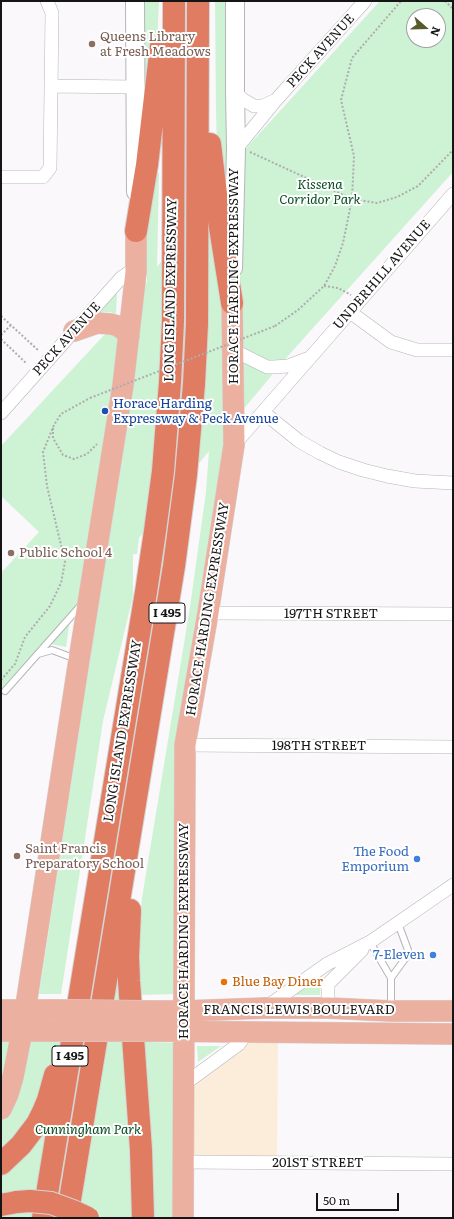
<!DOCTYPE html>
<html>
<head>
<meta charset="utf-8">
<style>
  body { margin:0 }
  #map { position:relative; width:454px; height:1219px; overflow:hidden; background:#faf8fb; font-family:Literata,serif }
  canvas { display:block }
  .frame { position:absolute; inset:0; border:2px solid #151516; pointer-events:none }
  .north { position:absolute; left:406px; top:8px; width:40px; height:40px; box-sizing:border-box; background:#fff; border:1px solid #a1a1a2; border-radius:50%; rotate:110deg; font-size:11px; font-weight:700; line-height:16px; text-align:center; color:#151516 }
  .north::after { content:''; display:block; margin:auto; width:14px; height:18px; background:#575b29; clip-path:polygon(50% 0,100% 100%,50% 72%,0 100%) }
  .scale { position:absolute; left:316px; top:1193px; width:83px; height:18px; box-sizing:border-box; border:2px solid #151516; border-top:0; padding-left:5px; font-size:12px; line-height:14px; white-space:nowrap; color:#151516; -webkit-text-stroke:3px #fff; paint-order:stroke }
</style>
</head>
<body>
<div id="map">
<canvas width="454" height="1219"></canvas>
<div class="frame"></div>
<div class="north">N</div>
<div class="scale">50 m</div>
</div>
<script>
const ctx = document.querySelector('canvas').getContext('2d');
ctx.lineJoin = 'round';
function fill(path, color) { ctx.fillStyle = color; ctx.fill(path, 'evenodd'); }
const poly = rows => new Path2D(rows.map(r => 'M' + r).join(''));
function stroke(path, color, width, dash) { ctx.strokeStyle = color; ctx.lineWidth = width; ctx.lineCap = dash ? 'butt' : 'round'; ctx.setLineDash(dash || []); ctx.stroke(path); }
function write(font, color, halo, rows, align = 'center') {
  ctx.font = font + ' Literata,serif'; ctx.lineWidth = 4; ctx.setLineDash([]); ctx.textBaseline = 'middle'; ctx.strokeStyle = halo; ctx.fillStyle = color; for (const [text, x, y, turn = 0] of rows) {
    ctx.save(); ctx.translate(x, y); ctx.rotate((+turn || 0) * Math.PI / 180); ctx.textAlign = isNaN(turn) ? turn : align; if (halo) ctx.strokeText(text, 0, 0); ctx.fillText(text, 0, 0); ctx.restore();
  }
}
fill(poly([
  [253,1039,278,1039,277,1157,190,1157,191,1086]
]), '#fcecda');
fill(poly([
  [144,1,159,1,157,46,144,123],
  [215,1,229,1,228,173,249,145,380,1,453,1,453,172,287,357,227,429,176,745,174,769,174,994,139,995,136,962,142,898,190,607,206,492,209,451,139,538,137,554,133,554,133,596,103,721,61,994,39,994,102,579,1,689,1,573,39,532,1,496,1,446,119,319,147,282,147,206,157,169,159,174,157,267,221,182,218,174,216,113],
  [414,16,438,16,438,40,414,40],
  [117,293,116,314,110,312,102,312,96,315],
  [70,619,66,647,51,644,51,641],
  [119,978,128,1041,174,1043,175,1218,1,1218,1,1038,106,1041,115,991],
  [321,978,320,995,294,995],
  [197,1046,221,1046,198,1062]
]), '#cef2d4');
const service = poly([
  [38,654,52,650,76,659],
  [5,691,82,604],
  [370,942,391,978,391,1007],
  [391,978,407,956,408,950,398,923]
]);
const minor = poly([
  [51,86,135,87],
  [235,91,242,99,254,106,263,106,276,100],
  [236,149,276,100,365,1],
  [1,177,43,177,50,168,52,13,47,1],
  [350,312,391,342,417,350,453,350],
  [233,350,267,367,274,367,288,366,309,358],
  [263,412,299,441,320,453,339,462,363,470,387,476,415,481,453,483],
  [1,413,121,278,128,273,136,272],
  [234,445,453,194],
  [208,613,453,614],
  [185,745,453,747],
  [265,1008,327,964,370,942,453,885],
  [328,1008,328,984,362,950],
  [183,1085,239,1044,247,1033],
  [183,1162,453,1164]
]);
const secondary = poly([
  [135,1,136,192],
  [233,268,236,149,235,91,235,1]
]);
const primary = poly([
  [74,331,97,323,111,324,118,326,124,330,129,336],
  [1,1010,56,1010],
  [145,1011,183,1011,265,1008,328,1008,391,1011,453,1011],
  [1,1031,52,1031],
  [146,1031,453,1034],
  [1,1109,8,1094,13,1077,22,1031,79,660,123,385,136,272,136,231],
  [183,1218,185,745,208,613,234,445,232,303]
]);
const motorway = poly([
  [210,144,220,227,232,303],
  [136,231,147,165,161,46],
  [130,910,128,957,129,981,141,1150,143,1218],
  [1,1164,21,1145,37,1124,43,1112,48,1100,55,1075],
  [1,1205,17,1202],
  [43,1218,146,592,155,531,163,471,170,382,173,321,174,1],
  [67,1218,174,566,186,475,194,384,197,324,198,1]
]);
stroke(service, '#b6b5b7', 8);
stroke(minor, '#b6b5b7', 14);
stroke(secondary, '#b6b5b7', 20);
stroke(primary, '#d5d5d5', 22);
stroke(motorway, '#d5d5d5', 24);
stroke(poly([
  [445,1,453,9],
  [250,152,352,199,377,203,397,197,418,186,453,150],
  [324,286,338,288,351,295],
  [1,316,39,351],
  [275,326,298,310,324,286,335,266,343,243,352,199,354,156,341,100,352,58,401,1],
  [1,335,11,325],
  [1,339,27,364],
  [53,428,53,438,63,455,74,459,87,454,97,444],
  [1,680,15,664,25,637,50,606,61,583,65,562,47,486,43,452,54,425,61,414,90,398]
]), '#adacae', 2, [2, 2]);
stroke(service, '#fff', 6);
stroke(minor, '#fff', 13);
stroke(secondary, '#fff', 18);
stroke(primary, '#ecb0a0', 21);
stroke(motorway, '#df7c61', 22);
const primaryBridge = poly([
  [56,1010,145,1011],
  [52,1031,146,1031]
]);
const motorwayBridge = poly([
  [17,1202,30,1201,51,1203,73,1211,88,1218]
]);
stroke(primaryBridge, '#d5d5d5', 22, []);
stroke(motorwayBridge, '#d5d5d5', 24, []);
stroke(poly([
  [90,398,275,326]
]), '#adacae', 2, [2, 2]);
stroke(primaryBridge, '#ecb0a0', 21);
stroke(motorwayBridge, '#df7c61', 22);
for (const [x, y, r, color] of [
  [92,44,4,"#8d6e63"],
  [105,411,4,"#1a4fb4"],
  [11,553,4,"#8d6e63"],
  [17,856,4,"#8d6e63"],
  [417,859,4,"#3f7fe0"],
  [433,955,4,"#3f7fe0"],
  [224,982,4,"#e8710a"]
]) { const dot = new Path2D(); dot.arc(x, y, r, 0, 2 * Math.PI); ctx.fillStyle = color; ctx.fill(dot); stroke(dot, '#fff', 1.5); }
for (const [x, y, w] of [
  [167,613,36],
  [70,1056,36]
]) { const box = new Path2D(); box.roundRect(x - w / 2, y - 10, w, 20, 3); ctx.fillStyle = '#fff'; ctx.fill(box); stroke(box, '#151516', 1); }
write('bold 12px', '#151516', null, [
  ["I 495",167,613],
  ["I 495",70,1056]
]);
write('13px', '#785e54', '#fff', [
  ["Queens Library",100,37],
  ["at Fresh Meadows",100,52],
  ["Public School 4",19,553],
  ["Saint Francis",25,849],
  ["Preparatory School",25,864]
], 'left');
write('13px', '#151516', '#fff', [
  ["PECK AVENUE",321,51,-48],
  ["UNDERHILL AVENUE",382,275,-49],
  ["HORACE HARDING EXPRESSWAY",234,276,-90],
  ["LONG ISLAND EXPRESSWAY",171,290,-89],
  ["PECK AVENUE",67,339,-48],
  ["HORACE HARDING EXPRESSWAY",208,609,-81],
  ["197TH STREET",331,614],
  ["LONG ISLAND EXPRESSWAY",123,731,-81],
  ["198TH STREET",319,746],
  ["HORACE HARDING EXPRESSWAY",184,931,-90],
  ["FRANCIS LEWIS BOULEVARD",299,1010],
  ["201ST STREET",318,1163]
]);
write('italic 13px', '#074c20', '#fff', [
  ["Kissena",320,185],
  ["Corridor Park",320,200],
  ["Cunningham Park",88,1130]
]);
write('13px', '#164399', '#fff', [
  ["Horace Harding",113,404],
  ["Expressway & Peck Avenue",113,419]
], 'left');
write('13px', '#366cbe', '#fff', [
  ["The Food",409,852],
  ["Emporium",409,867],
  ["7-Eleven",425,955]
], 'right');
write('13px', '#c56008', '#fff', [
  ["Blue Bay Diner",232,982]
], 'left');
</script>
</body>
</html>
